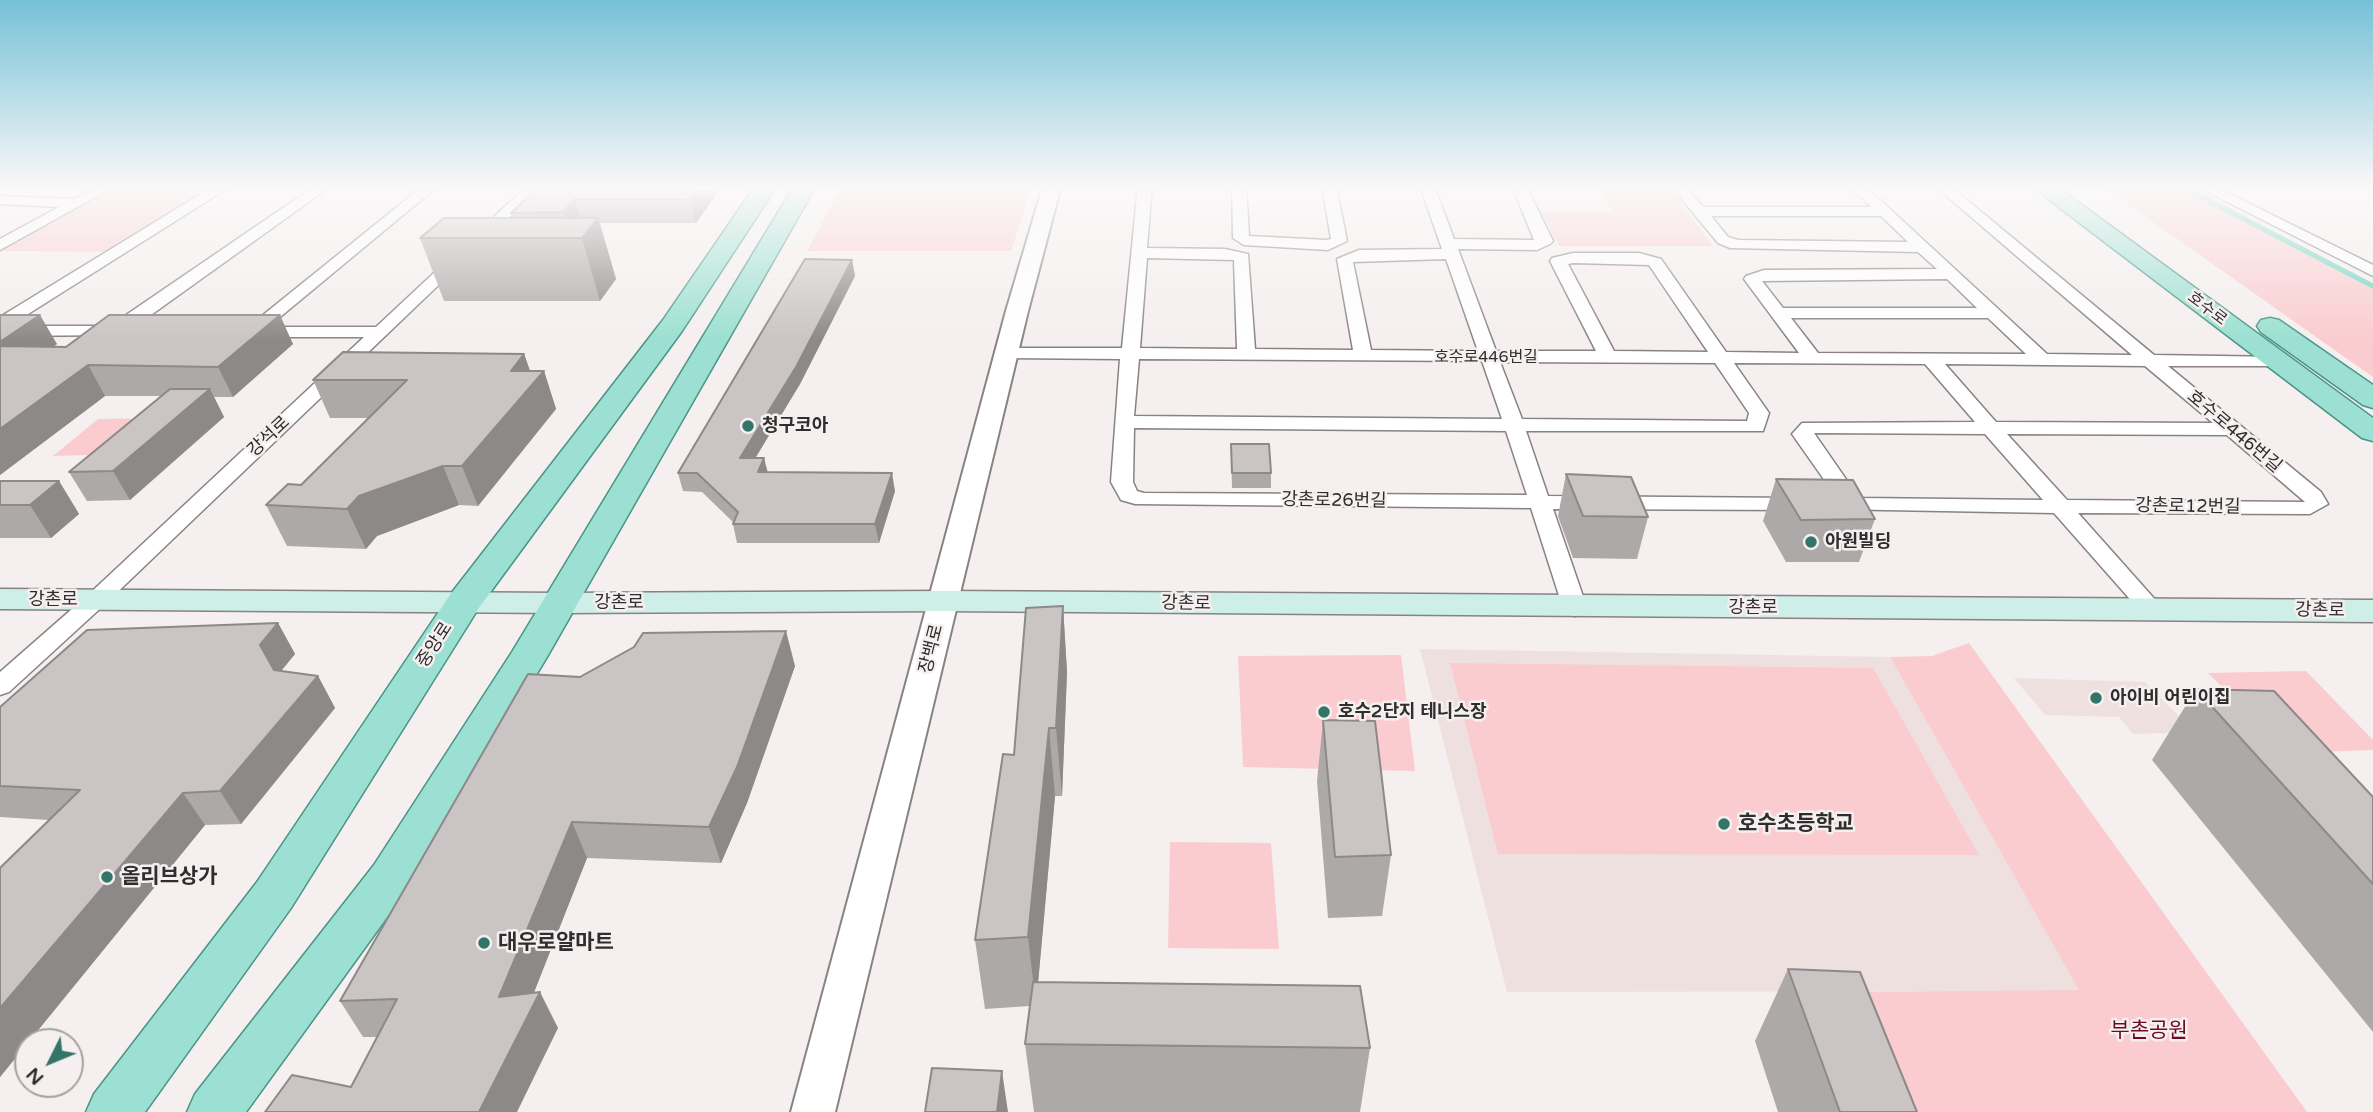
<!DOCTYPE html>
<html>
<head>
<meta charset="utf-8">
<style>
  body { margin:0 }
  #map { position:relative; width:2373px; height:1112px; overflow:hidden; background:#f5efef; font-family:"Varela Round",sans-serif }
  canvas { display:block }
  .north { position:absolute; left:14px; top:1028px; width:70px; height:70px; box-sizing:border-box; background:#f5efef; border:2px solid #a6a1a1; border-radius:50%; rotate:227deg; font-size:19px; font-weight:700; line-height:28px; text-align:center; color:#2f2d2d }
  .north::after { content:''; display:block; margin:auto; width:24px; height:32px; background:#337669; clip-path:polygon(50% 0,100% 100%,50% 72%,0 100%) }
</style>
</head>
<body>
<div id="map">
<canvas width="2373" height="1112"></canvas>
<div class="north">N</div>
</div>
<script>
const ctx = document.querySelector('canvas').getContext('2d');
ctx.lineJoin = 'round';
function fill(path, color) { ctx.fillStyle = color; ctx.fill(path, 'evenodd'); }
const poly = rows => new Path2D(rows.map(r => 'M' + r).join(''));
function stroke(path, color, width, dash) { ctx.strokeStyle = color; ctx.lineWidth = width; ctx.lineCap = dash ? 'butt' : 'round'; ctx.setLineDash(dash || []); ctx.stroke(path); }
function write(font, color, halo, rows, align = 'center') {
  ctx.font = font + ' "Varela Round","Noto Sans KR",sans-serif'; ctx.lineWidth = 5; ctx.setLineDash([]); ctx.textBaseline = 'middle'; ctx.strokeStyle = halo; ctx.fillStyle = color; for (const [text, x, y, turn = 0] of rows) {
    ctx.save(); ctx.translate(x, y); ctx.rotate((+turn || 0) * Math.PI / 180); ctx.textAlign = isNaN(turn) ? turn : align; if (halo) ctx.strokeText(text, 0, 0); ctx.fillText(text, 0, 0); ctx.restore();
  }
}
fill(poly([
  [1420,649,1890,657,2080,991,1507,992],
  [2014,678,2145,682,2194,732,2133,734,2119,717,2045,715]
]), '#efe0e0');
fill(poly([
  [117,186,215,186,113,252,0,251],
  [842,186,1032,186,1011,251,807,251],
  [1598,186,1668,186,1713,246,1559,246,1541,212,1612,212],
  [2102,186,2190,186,2373,284,2373,377],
  [161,418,118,454,53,456,98,419],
  [1969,643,2307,1112,1896,1112,1844,992,2079,990,1890,657,1932,656],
  [1401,655,1415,771,1243,767,1238,656],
  [1450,663,1873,668,1979,855,1498,854],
  [2306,671,2373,740,2373,750,2287,753,2208,673],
  [1170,842,1271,843,1279,949,1168,948]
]), '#facccf');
stroke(poly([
  [2180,186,2373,286]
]), '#6cd4be', 5);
const minor = poly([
  [98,186,115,186,0,250,0,239,59,207,0,204,0,196,74,199,98,186],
  [214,186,231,186,9,326,110,326,315,186,331,186,123,335,0,336,0,317,214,186],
  [423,186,438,186,268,327,376,327,527,186,542,186,104,605,9,692,0,695,0,672,88,595,364,337,251,337,242,332,423,186],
  [1138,186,1152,186,1147,248,1225,249,1248,254,1255,349,1353,350,1337,259,1359,250,1442,249,1420,186,1434,186,1454,239,1534,240,1512,186,1526,186,1553,241,1550,244,1537,250,1458,249,1496,351,1596,351,1550,261,1552,258,1573,253,1639,253,1661,259,1726,352,1799,353,1744,279,1746,276,1764,270,1937,269,1918,252,1730,248,1718,243,1671,186,1685,186,1703,207,1871,207,1850,186,1865,186,2047,354,2132,355,1935,186,1950,186,2154,355,2283,357,2286,361,2283,365,2277,366,2168,366,2321,492,2328,504,2310,514,2078,513,2159,604,2163,609,2159,614,2151,617,2143,614,2054,513,1829,509,1826,504,1829,499,1837,498,1792,434,1802,423,1975,422,1925,364,1734,363,1769,413,1763,431,1526,431,1548,496,1800,498,1811,504,1800,510,1553,509,1587,608,1583,613,1575,616,1567,613,1563,608,1531,508,1135,504,1121,500,1111,482,1120,359,1007,358,998,353,1007,348,1122,348,1138,186],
  [1711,216,1881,216,1908,242,1738,240,1728,237,1711,216],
  [1147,258,1234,260,1237,349,1140,348,1147,258],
  [1446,259,1478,351,1371,350,1353,262,1446,259],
  [1573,263,1649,265,1708,352,1614,351,1568,264,1573,263],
  [1947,279,1977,308,1783,308,1762,281,1947,279],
  [1791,318,1988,318,2026,354,1818,353,1791,318],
  [1139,359,1482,361,1502,419,1134,416,1139,359],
  [1500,362,1715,363,1749,413,1747,421,1522,419,1500,362],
  [1945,364,2145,366,2213,423,1996,422,1945,364],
  [1134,428,1506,431,1527,495,1144,493,1137,491,1133,482,1134,428],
  [1814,433,1985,434,2043,500,1859,498,1814,433],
  [2007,434,2227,435,2305,502,2067,500,2007,434],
  [1232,186,1246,186,1249,236,1326,240,1331,239,1322,186,1336,186,1347,241,1328,250,1244,245,1233,238,1232,186],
  [2196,186,2214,186,2373,265,2373,276,2196,186]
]);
const tertiary = poly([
  [1043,186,1061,186,1028,311,835,1112,791,1112,1006,311,1043,186]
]);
const secondary = poly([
  [0,589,559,593,944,591,2373,600,2373,622,944,611,559,613,0,609,0,589]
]);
const primary = poly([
  [755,186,777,186,682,331,478,609,291,908,145,1112,86,1112,94,1094,257,882,450,595,663,320,755,186],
  [794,186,816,186,547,657,406,891,246,1112,187,1112,195,1094,374,865,512,652,794,186],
  [2031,186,2056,186,2373,418,2373,441,2362,438,2031,186],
  [2270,318,2279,320,2373,385,2373,408,2363,405,2261,332,2257,326,2261,320,2270,318]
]);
stroke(minor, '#888282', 3);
stroke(tertiary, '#888282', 4);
stroke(secondary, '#888282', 3);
stroke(primary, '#4a9485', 3);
fill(minor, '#fff');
fill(tertiary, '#fff');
fill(secondary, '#cdefe8');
fill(primary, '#9be0d2');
fill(poly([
  [539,186,722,186,696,223,600,223,616,279,600,301,444,301,420,238,512,218,511,213],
  [852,260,855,276,800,384,755,458,767,472,895,491,879,543,737,543,733,524,733,522,702,492,683,491,678,473],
  [0,315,57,344,53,347,293,344,233,397,214,397,224,417,130,500,87,501,69,472,162,396,105,396,0,475],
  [524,354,530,371,544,371,556,409,478,506,459,505,377,536,366,549,287,546,266,505,301,485,369,418,330,418,313,380],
  [1231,444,1271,473,1271,488,1232,488],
  [1566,474,1648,517,1637,559,1573,558,1558,516],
  [1776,479,1875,519,1859,562,1786,562,1763,521],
  [0,481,59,481,79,514,51,538,0,538],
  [1063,606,1067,672,1062,796,1055,796,1038,982,1370,1048,1360,1112,1034,1112,1025,1044,1030,1006,985,1009,975,940],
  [278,623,295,654,281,671,318,676,335,708,241,824,205,825,0,1077,0,868,49,820,0,817,0,707],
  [795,666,747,803,721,863,587,858,534,992,558,1028,351,1087,377,1037,363,1037,340,1001,580,677],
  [2196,689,2373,797,2373,1032,2152,760],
  [1323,720,1391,855,1382,916,1328,918,1317,781],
  [1788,969,1917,1112,1778,1112,1755,1041]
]), '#aea9a9');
fill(poly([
  [701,186,722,186,696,223,690,200],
  [575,199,582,223,570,236,563,212],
  [598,218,616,279,600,301,582,238],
  [852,260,855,276,800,384,744,477,740,458],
  [40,315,57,344,12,376,0,355,0,342],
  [280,315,293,344,233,397,218,367],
  [524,354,534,382,544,371,556,409,478,506,462,466,511,371],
  [88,365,105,396,0,475,0,429],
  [210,389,224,417,130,500,113,471],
  [764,458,769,477,758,472],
  [443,466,459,505,377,536,366,549,347,509,359,496],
  [892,473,895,491,879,543,875,524],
  [59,481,79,514,51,538,30,505],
  [1063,606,1067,672,1062,796,1056,728],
  [278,623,295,654,277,676,260,645],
  [786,631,795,666,747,803,721,863,709,827],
  [318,676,335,708,241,824,220,791],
  [1049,728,1055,796,1036,1006,1028,937],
  [183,793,205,825,0,1077,0,1008],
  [572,822,587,858,518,1033,499,997],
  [540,992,558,1028,517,1112,479,1112],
  [1002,1071,1008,1112,997,1112]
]), '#8d8989');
const building = poly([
  [539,186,701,186,690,200,575,199,563,212,511,213,539,186],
  [444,218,598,218,582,238,420,238,444,218],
  [805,259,852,260,796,367,740,458,764,458,758,472,892,473,875,524,733,524,738,512,697,473,678,473,805,259],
  [0,315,40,315,0,342,0,315],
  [109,315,280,315,218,367,88,365,0,429,0,346,66,347,109,315],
  [343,352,524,354,511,371,544,371,462,466,443,466,359,496,347,509,266,505,288,484,301,485,407,380,313,380,343,352],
  [170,389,210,389,113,471,69,472,170,389],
  [1231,444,1269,444,1271,473,1232,473,1231,444],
  [1566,474,1631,477,1648,517,1583,516,1566,474],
  [1776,479,1853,480,1875,519,1801,520,1776,479],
  [0,481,59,481,30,505,0,505,0,481],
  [1063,606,1056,728,1049,728,1028,937,975,940,1003,754,1014,755,1026,608,1063,606],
  [278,623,260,645,274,670,318,676,220,791,183,793,0,1008,0,868,80,790,0,786,0,707,87,630,278,623],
  [786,631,737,767,709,827,572,822,499,997,540,992,479,1112,265,1112,292,1075,351,1087,397,999,340,1001,528,674,580,677,634,647,643,633,786,631],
  [2196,689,2274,691,2373,797,2373,884,2196,689],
  [1323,720,1375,721,1391,855,1335,857,1323,720],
  [1788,969,1860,972,1917,1112,1840,1112,1788,969],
  [1033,982,1360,986,1370,1048,1025,1044,1033,982],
  [932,1068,1002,1071,997,1112,925,1112,932,1068]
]);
fill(building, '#cac4c4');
stroke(building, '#8d8989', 2);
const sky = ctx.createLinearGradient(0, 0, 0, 341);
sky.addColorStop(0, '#76c1d7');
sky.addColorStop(0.55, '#faf8f8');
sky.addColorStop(1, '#faf8f800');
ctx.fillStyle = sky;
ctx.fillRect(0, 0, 2373, 341);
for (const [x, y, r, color] of [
  [748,426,7,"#337669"],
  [1811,542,7,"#337669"],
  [2096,698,7,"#337669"],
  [1324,712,7,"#337669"],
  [1724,824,7,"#337669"],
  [107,877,7,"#337669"],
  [484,943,7,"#337669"]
]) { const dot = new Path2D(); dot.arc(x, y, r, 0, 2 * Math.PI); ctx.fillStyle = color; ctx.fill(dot); stroke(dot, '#f5efef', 2.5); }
write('16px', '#2f2d2d', '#f5efef', [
  ["호수로",2207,309,37],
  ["호수로446번길",1486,358]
]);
write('bold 18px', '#2f2d2d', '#f5efef', [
  ["청구코아",762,426],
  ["아원빌딩",1825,542],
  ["아이비 어린이집",2110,698],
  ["호수2단지 테니스장",1338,712]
], 'left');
write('18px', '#2f2d2d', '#f5efef', [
  ["호수로446번길",2234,432,40],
  ["강석로",269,437,-43],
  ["강촌로26번길",1334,501,1],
  ["강촌로12번길",2188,507,1],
  ["강촌로",53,600],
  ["강촌로",619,603],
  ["강촌로",1186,604,1],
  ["강촌로",1753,608],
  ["강촌로",2320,611,1],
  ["중앙로",435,645,-57],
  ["장백로",932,649,-76]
]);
write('bold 21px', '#2f2d2d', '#f5efef', [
  ["호수초등학교",1738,824],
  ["올리브상가",121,877],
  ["대우로얄마트",498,943]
], 'left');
write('21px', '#710a25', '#f5efef', [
  ["부촌공원",2149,1031]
]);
</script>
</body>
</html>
